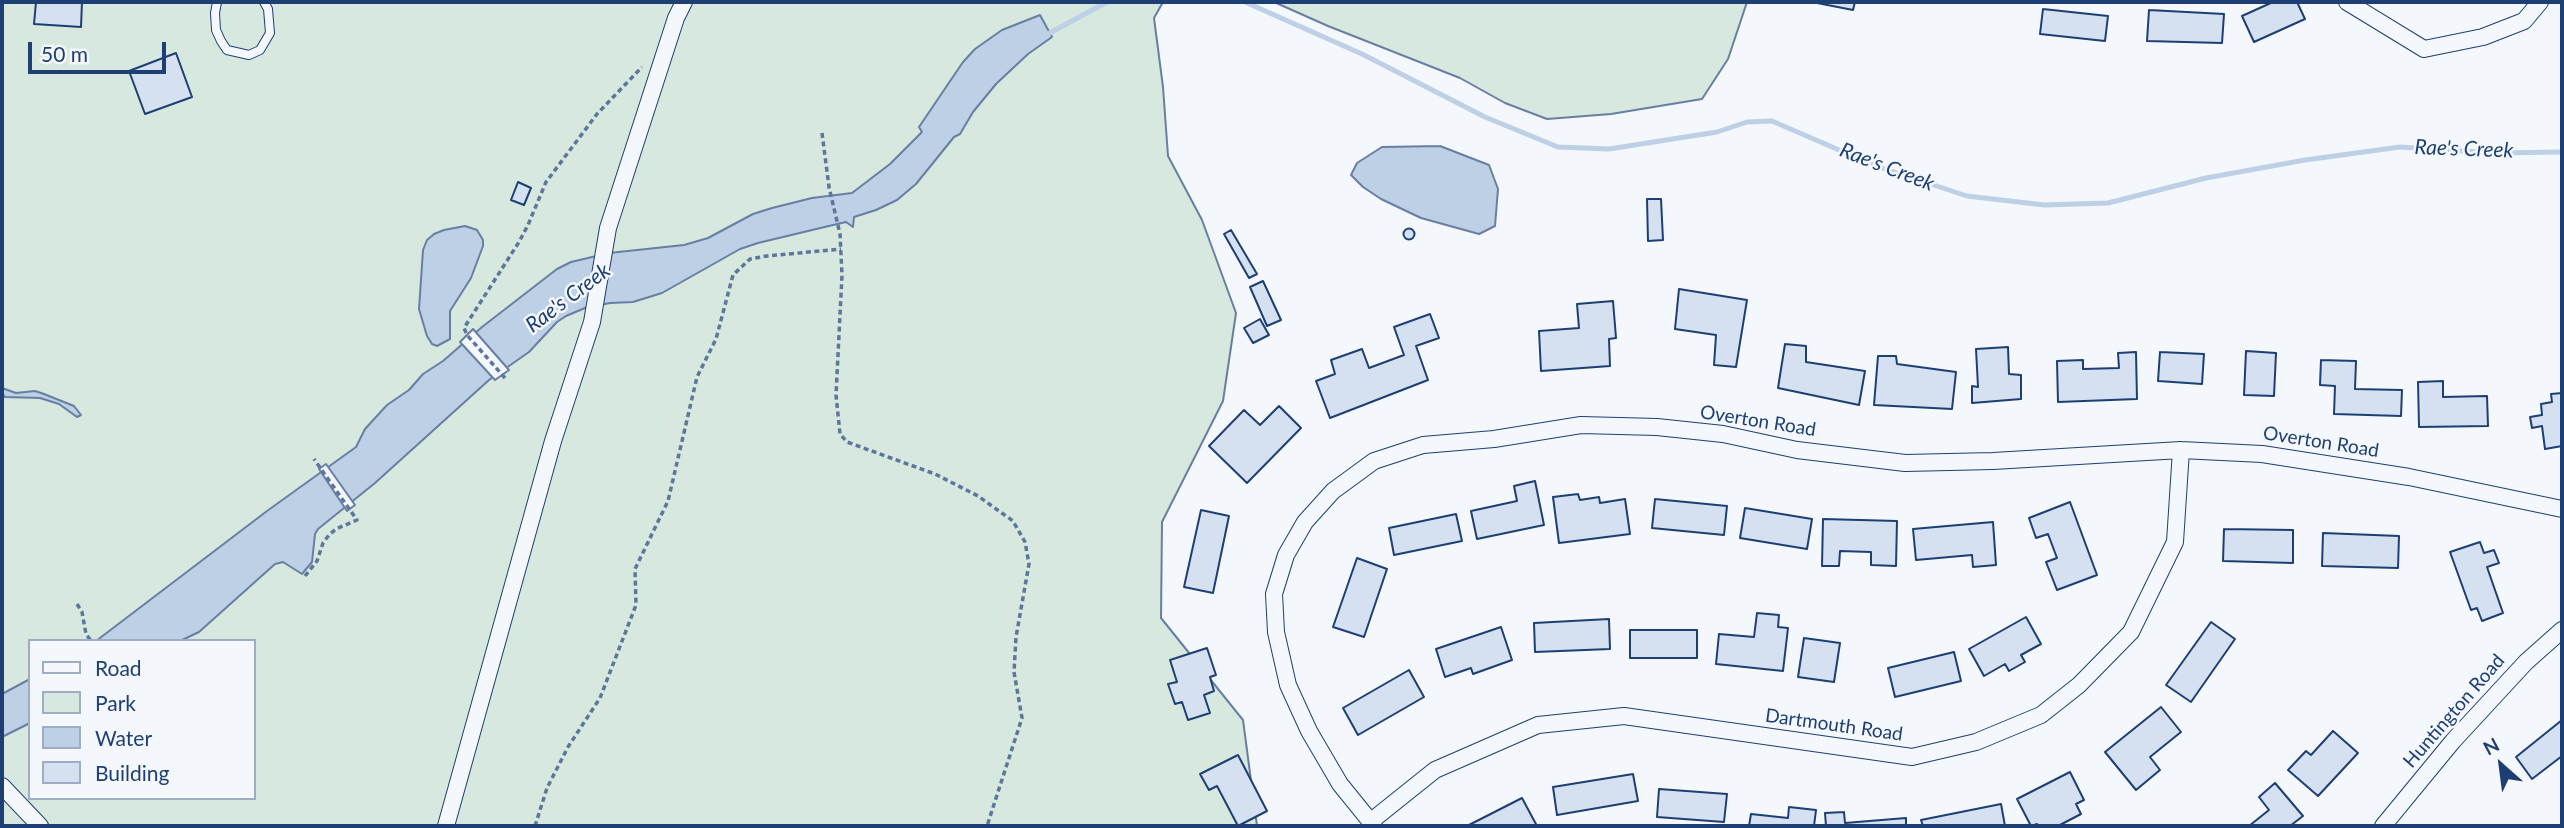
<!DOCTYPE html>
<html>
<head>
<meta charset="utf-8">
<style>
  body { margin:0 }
  #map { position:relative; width:2564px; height:828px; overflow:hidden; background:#f4f7fb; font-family:Lato,sans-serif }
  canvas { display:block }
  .frame { position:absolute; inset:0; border:4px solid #1d3f73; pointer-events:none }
  .legend { position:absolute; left:28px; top:639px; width:228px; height:161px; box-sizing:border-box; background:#f4f7fb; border:2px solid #9eadc5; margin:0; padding:9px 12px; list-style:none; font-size:21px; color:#1d3f73 }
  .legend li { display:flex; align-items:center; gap:14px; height:35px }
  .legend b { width:35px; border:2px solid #9eadc5 }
  .north { position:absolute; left:2466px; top:730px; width:70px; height:70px; -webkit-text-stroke:5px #f4f7fb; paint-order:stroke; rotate:332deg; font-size:19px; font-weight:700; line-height:28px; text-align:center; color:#1d3f73 }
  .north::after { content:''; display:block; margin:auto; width:24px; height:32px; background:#1d3f73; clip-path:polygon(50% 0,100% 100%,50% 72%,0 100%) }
  .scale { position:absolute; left:28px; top:42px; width:138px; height:32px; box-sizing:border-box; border:4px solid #1d3f73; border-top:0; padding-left:9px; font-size:21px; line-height:24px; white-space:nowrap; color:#1d3f73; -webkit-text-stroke:5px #f4f7fb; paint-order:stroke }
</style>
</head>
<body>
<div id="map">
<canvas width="2564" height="828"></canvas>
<div class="frame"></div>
<ul class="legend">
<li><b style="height:9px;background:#f4f7fb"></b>Road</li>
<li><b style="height:19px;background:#d7e8df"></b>Park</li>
<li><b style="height:19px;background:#bed0e5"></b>Water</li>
<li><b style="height:19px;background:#d5e0f0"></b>Building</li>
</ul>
<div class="north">N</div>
<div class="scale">50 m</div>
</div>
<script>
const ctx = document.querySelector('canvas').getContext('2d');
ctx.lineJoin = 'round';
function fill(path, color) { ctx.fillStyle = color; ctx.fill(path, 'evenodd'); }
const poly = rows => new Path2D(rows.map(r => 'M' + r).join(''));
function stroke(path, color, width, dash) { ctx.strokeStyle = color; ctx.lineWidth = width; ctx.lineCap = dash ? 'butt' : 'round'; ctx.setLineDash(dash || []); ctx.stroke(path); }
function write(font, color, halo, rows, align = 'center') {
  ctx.font = font + ' Lato,sans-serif'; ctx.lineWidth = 5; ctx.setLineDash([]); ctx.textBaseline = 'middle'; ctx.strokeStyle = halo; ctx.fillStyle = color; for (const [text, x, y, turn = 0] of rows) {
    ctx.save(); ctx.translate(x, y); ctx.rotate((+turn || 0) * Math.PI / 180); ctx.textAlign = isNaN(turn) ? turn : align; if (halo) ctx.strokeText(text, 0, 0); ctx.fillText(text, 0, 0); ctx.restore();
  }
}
const green = poly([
  [2,2,1163,2,1154,18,1163,87,1168,156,1202,220,1236,313,1223,401,1162,522,1161,618,1243,720,1257,826,2,826,2,2],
  [30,641,254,641,254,798,30,798,30,641],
  [1274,2,1747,2,1728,59,1702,99,1611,114,1547,119,1505,103,1460,78,1328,26,1274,2]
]);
fill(green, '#d7e8df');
stroke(green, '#687fa3', 2);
const water = poly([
  [1040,15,1052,37,1028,54,996,84,973,112,960,134,954,137,916,184,897,200,876,210,854,217,853,227,846,222,833,225,758,243,740,249,662,293,633,302,610,303,585,308,566,316,557,322,529,352,489,380,375,483,318,529,315,534,312,562,302,574,283,562,275,564,199,632,180,641,96,641,267,511,356,447,365,429,387,405,409,390,423,374,443,361,482,327,557,269,571,262,609,253,684,245,708,238,753,214,772,208,812,198,852,193,890,164,922,132,919,127,963,62,975,49,1002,30,1040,15],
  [1440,146,1489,165,1498,189,1495,226,1479,234,1421,218,1381,199,1363,187,1351,175,1357,163,1382,147,1440,146],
  [465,226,477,230,483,240,483,246,471,278,450,311,450,339,437,346,432,344,427,336,419,309,423,250,427,240,434,234,444,230,465,226],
  [2,388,16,393,35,391,44,394,74,406,81,415,77,417,59,404,40,398,5,397,2,393,2,388],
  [30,679,30,723,2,737,2,694,30,679]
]);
fill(water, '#bed0e5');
stroke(water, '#687fa3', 2);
const pier = poly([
  [473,329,509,370,495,380,460,342,473,329],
  [326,464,355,505,347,511,319,469,326,464]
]);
fill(pier, '#f4f7fb');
stroke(pier, '#687fa3', 2);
stroke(poly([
  [1245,2,1362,54,1485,117,1558,147,1609,149,1717,132,1747,122,1772,121,1876,166,1967,196,2044,205,2108,203,2206,178,2305,160,2400,147,2495,153,2562,152],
  [1046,35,1107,2]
]), '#bed0e5', 5);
const building = poly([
  [36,2,82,2,81,27,34,24,36,2],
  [1812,2,1855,2,1853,10,1812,2],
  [2273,2,2297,2,2305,19,2254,42,2242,16,2273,2],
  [2043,9,2108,16,2105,41,2040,34,2043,9],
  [2149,10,2224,14,2222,43,2147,41,2149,10],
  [176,53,192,97,145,114,129,71,176,53],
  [518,182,531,188,524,205,511,200,518,182],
  [1647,199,1661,199,1663,240,1648,241,1647,199],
  '1403.5 234a5.5 5.5 0 1 1 11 0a5.5 5.5 0 1 1-11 0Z',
  [1231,230,1257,274,1249,278,1224,234,1231,230],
  [1263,281,1281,320,1267,326,1250,287,1263,281],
  [1679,289,1747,300,1736,367,1714,365,1716,335,1675,329,1679,289],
  [1613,301,1616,338,1609,339,1610,366,1541,371,1539,331,1579,328,1577,304,1613,301],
  [1430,314,1439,338,1416,346,1428,380,1330,418,1316,381,1335,374,1331,360,1362,349,1369,368,1404,355,1394,327,1430,314],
  [1260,319,1269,335,1253,343,1244,328,1260,319],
  [1785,344,1806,346,1806,362,1865,371,1859,405,1778,388,1785,344],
  [2008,347,2009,374,2021,375,2021,399,1972,403,1972,386,1978,387,1976,349,2008,347],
  [2246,351,2276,353,2274,396,2244,395,2246,351],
  [2136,352,2137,399,2058,402,2057,361,2083,360,2083,369,2119,368,2118,353,2136,352],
  [2160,352,2204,354,2202,384,2158,381,2160,352],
  [1878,356,1896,356,1897,364,1956,372,1952,409,1874,405,1878,356],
  [2321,360,2356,361,2355,389,2402,390,2401,416,2334,414,2335,386,2320,385,2321,360],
  [2443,381,2443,397,2487,396,2488,426,2419,427,2418,382,2443,381],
  [2562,393,2562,446,2545,449,2542,426,2532,428,2530,417,2542,415,2541,404,2552,402,2551,394,2562,393],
  [1279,406,1301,428,1247,483,1209,446,1244,410,1260,425,1279,406],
  [1535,481,1544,525,1477,539,1471,511,1517,501,1514,486,1535,481],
  [1578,494,1580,500,1599,497,1600,503,1625,499,1630,534,1559,543,1553,497,1578,494],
  [1655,499,1727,506,1724,535,1652,528,1655,499],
  [2070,502,2097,575,2057,590,2046,562,2057,558,2048,534,2036,538,2029,518,2070,502],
  [1745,508,1812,519,1807,549,1740,538,1745,508],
  [1201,510,1229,516,1213,593,1184,587,1201,510],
  [1456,514,1462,541,1394,555,1389,528,1456,514],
  [1823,519,1897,521,1896,566,1871,565,1871,552,1840,551,1839,566,1822,566,1823,519],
  [1993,522,1996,565,1973,567,1972,555,1916,560,1913,529,1993,522],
  [2224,529,2293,530,2293,563,2223,561,2224,529],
  [2323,533,2399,536,2398,568,2322,566,2323,533],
  [2480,542,2484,553,2494,550,2499,563,2487,567,2503,613,2482,621,2477,608,2471,610,2450,552,2480,542],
  [1357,558,1387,569,1364,637,1333,627,1357,558],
  [1757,613,1779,615,1778,627,1788,628,1783,671,1716,664,1719,634,1754,637,1757,613],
  [2026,617,2041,644,2021,655,2025,662,2009,671,2005,664,1984,676,1969,649,2026,617],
  [1609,619,1610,649,1535,652,1534,623,1609,619],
  [2211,622,2235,639,2191,702,2166,685,2211,622],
  [1501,627,1512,660,1473,674,1471,668,1445,677,1436,649,1501,627],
  [1630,630,1697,630,1697,658,1630,658,1630,630],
  [1804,638,1840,643,1834,682,1798,677,1804,638],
  [1207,648,1216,675,1210,677,1214,691,1204,695,1210,713,1188,720,1182,702,1175,704,1168,684,1177,682,1170,660,1207,648],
  [1954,652,1961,681,1895,697,1888,668,1954,652],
  [1409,670,1424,697,1358,735,1343,708,1409,670],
  [2161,707,2181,732,2150,757,2160,770,2136,790,2105,752,2161,707],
  [2562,720,2562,756,2532,779,2516,757,2562,720],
  [2333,731,2358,753,2318,796,2288,770,2306,751,2311,755,2333,731],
  [1238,755,1267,811,1238,826,1217,786,1209,790,1200,774,1238,755],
  [2070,772,2084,800,2076,804,2081,814,2058,826,2038,826,2037,824,2031,826,2017,799,2070,772],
  [1633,774,1638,801,1557,815,1553,787,1633,774],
  [2275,783,2303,816,2290,826,2249,826,2269,810,2259,797,2275,783],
  [1659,789,1727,794,1724,822,1657,817,1659,789],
  [1522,798,1537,826,1467,826,1522,798],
  [2001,804,2005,826,1923,826,1921,820,2001,804],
  [1789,807,1816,810,1814,826,1749,826,1751,814,1788,818,1789,807],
  [1844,812,1845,823,1906,818,1906,826,1826,826,1825,813,1844,812]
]);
fill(building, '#d5e0f0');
stroke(building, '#1d3f73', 2);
const lane = poly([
  [217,2,215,13,216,30,221,41,227,50,249,55,260,50,270,33,268,9,264,2]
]);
const street = poly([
  [2347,2,2424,49,2483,37,2524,21,2540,2],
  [2,786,40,826],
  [1370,822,1435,770,1538,725,1624,716,1912,757,1976,742,2041,715,2079,685,2131,632,2175,542,2181,450],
  [446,826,553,441,592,322,608,228,676,18,684,2],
  [1374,826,1340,784,1309,731,1288,685,1276,632,1274,594,1286,555,1305,522,1333,491,1374,461,1423,445,1494,439,1581,425,1657,427,1723,434,1797,450,1905,463,1993,461,2181,450,2262,454,2409,477,2562,509],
  [2383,826,2453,741,2526,662,2562,630]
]);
stroke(lane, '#1d3f73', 10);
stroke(street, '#1d3f73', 18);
stroke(poly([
  [822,133,829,187,840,234,842,275,836,395,840,434,847,442,935,474,978,496,1013,521,1025,542,1029,564,1016,637,1014,672,1022,718,987,826],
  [505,378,467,335,464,328,519,242,528,225,546,182,597,114,642,67],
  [305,576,317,561,323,543,329,535,336,529,357,520,314,459],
  [77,604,82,612,86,634,91,641],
  [535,826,547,788,568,747,600,698,636,605,635,569,668,501,697,377,716,339,733,275,750,259,767,256,841,249]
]), '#5e769c', 3.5, [5, 3.5]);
stroke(lane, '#f4f7fb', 8);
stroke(street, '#f4f7fb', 16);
write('19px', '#1d3f73', '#f4f7fb', [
  ["Overton Road",1758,421,9],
  ["Overton Road",2321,442,9],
  ["Huntington Road",2454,711,-49],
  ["Dartmouth Road",1834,725,8]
]);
write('italic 21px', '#1d3f73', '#f4f7fb', [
  ["Rae's Creek",2464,149,2],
  ["Rae's Creek",1887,167,21],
  ["Rae's Creek",568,298,-37]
]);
</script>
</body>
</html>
